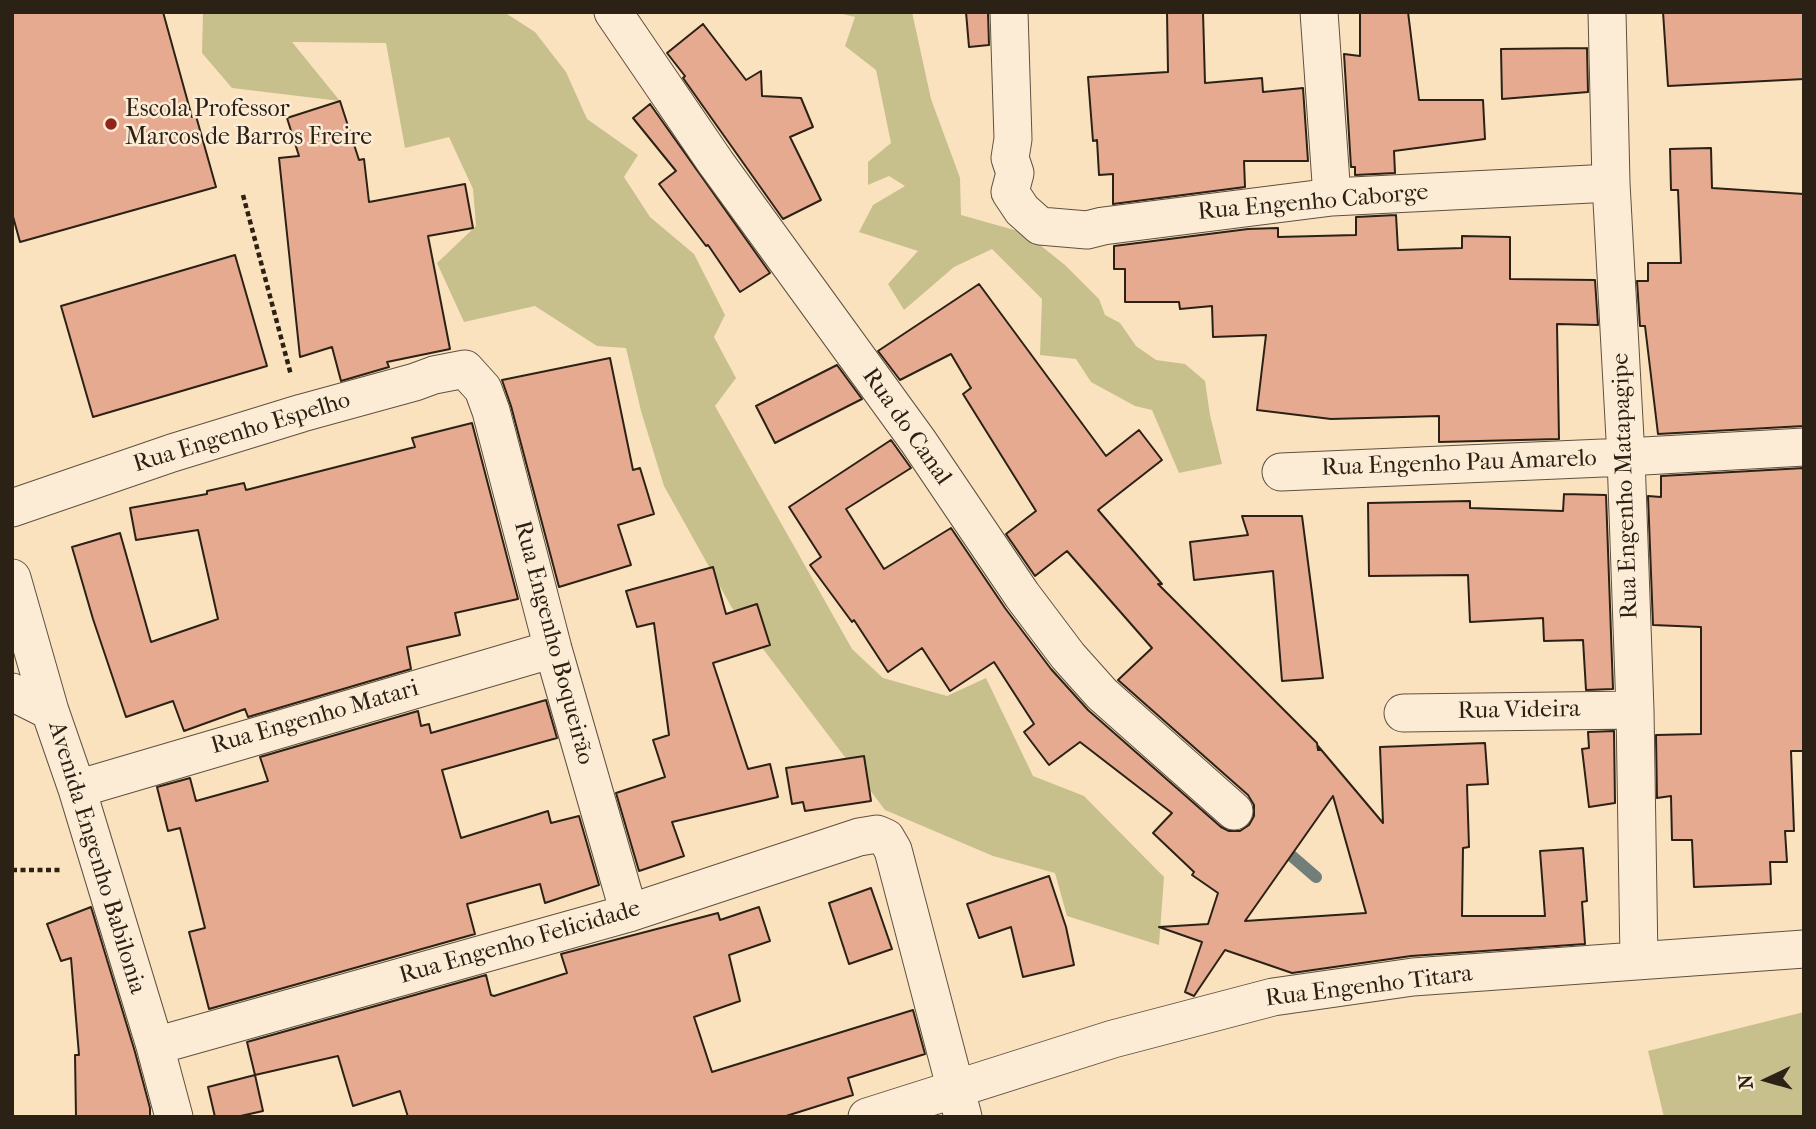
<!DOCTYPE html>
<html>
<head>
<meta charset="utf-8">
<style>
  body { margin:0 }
  #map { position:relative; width:1816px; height:1129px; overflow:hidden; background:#fbe2bf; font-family:"IM FELL French Canon",serif }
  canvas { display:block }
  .frame { position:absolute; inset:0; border:14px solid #2b2115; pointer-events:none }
  .north { position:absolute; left:1732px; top:1045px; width:70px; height:70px; -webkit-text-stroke:5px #fcecd5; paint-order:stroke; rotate:265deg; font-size:19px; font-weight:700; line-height:28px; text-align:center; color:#2b2115 }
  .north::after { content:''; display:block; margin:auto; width:24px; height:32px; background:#2b2115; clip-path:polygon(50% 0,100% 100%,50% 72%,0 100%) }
</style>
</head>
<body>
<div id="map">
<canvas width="1816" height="1129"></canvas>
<div class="frame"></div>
<div class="north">N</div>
</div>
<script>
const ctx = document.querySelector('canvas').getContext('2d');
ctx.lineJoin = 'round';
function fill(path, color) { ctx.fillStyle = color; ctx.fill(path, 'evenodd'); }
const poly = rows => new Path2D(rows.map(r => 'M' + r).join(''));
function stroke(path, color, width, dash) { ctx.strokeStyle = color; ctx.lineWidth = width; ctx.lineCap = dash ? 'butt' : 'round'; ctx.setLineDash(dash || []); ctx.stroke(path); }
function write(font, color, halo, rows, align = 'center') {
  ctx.font = font + ' "IM FELL French Canon",serif'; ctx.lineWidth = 5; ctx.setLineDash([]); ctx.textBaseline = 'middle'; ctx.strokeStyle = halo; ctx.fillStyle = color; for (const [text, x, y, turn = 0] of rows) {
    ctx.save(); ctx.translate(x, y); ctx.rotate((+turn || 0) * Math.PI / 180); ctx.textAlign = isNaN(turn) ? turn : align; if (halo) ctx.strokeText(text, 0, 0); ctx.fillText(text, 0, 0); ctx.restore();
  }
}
fill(poly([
  [203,12,504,12,535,32,566,72,587,119,638,155,624,177,650,217,694,254,725,315,714,337,736,378,715,406,852,649,883,678,947,696,986,678,1033,776,1084,796,1164,877,1159,945,1067,916,1055,873,993,856,885,810,732,608,664,486,641,411,626,348,597,346,535,306,464,322,437,263,476,226,473,189,449,137,405,148,386,43,292,42,340,101,232,88,202,53],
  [834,12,912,12,931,99,960,178,961,215,1025,233,1065,265,1099,299,1105,315,1120,323,1136,346,1156,360,1185,364,1205,381,1210,415,1222,464,1179,473,1152,410,1135,406,1091,382,1076,359,1040,355,1042,299,992,249,954,267,904,310,888,284,918,251,859,232,873,205,905,186,889,176,868,185,868,162,891,143,876,70,845,46,855,17],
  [1804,1012,1804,1117,1664,1117,1648,1051]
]), '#c7c08c');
stroke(poly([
  [1279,845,1316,877]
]), '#727e79', 12);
const building = poly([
  [12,12,163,12,192,117,196,116,216,187,20,242,12,213,12,12],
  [966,12,988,12,989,45,969,47,966,12],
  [1167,12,1203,12,1205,83,1262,78,1263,92,1303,88,1308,161,1244,161,1245,187,1113,204,1113,174,1099,175,1097,140,1093,141,1088,77,1168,72,1167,12],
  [1360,12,1408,12,1419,100,1483,100,1485,139,1394,151,1395,173,1355,175,1355,167,1351,167,1344,54,1360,56,1360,12],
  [1663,12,1804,12,1804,79,1668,86,1663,12],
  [703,24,746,80,761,71,762,96,801,98,813,127,790,137,821,200,783,219,683,78,685,76,667,53,703,24],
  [1587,48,1588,92,1502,99,1501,49,1587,48],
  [340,101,359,160,364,159,369,202,465,184,473,228,428,236,450,349,387,362,389,367,341,381,332,347,300,357,279,158,299,156,287,118,340,101],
  [650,104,770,273,740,292,708,245,706,246,659,184,676,171,633,118,650,104],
  [1711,148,1712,188,1804,194,1804,426,1658,434,1645,326,1640,326,1637,281,1648,281,1648,263,1681,263,1678,190,1671,190,1670,149,1711,148],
  [1396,215,1398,250,1462,248,1462,236,1510,237,1510,279,1595,280,1598,325,1557,324,1559,439,1439,442,1439,416,1331,419,1257,410,1266,335,1213,337,1212,306,1180,309,1179,302,1125,302,1125,269,1114,269,1114,246,1248,229,1278,228,1278,237,1356,235,1356,217,1396,215],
  [235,255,267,366,93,417,61,306,235,255],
  [979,284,1106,456,1139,430,1162,460,1098,510,1162,584,1158,584,1317,743,1318,750,1320,750,1318,746,1383,823,1380,747,1485,743,1488,784,1467,785,1469,847,1463,848,1462,916,1545,916,1540,851,1583,848,1587,901,1582,902,1585,944,1411,956,1292,973,1225,950,1194,996,1185,992,1202,942,1159,927,1208,924,1218,893,1192,875,1194,872,1153,833,1172,813,1080,742,1049,765,1024,732,1034,724,994,662,950,691,922,648,888,672,854,620,852,622,810,565,821,557,789,507,891,440,911,468,846,509,884,569,951,528,1005,608,1051,669,1088,710,1221,827,1229,831,1240,831,1249,825,1254,816,1254,805,1248,795,1118,680,1152,648,1067,551,1035,576,1006,534,1036,511,963,394,971,388,951,354,900,380,878,351,979,284],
  [1333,796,1366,913,1245,921,1333,796],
  [610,358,633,470,640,468,654,514,618,525,631,565,559,587,511,406,502,380,610,358],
  [837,365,862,399,775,443,756,406,837,365],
  [472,423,518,599,455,613,460,635,407,647,411,669,248,717,245,709,184,731,173,701,126,717,93,619,72,547,120,533,151,642,218,619,198,530,136,540,130,508,207,494,207,491,244,483,246,490,415,447,412,438,472,423],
  [1804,468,1804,751,1791,751,1794,831,1785,831,1787,862,1770,862,1771,884,1694,887,1692,840,1672,840,1671,796,1657,798,1656,735,1701,734,1701,627,1653,625,1648,496,1661,497,1661,476,1804,468],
  [1564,494,1606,495,1613,689,1586,690,1583,640,1544,641,1543,618,1470,622,1468,575,1369,576,1368,503,1470,501,1470,508,1563,511,1564,494],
  [1242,516,1302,516,1323,678,1282,681,1273,571,1194,580,1190,542,1248,535,1242,516],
  [713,567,726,614,757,604,770,645,713,663,748,769,770,764,778,797,672,822,684,856,639,871,616,793,665,777,653,740,669,735,654,623,637,627,626,591,713,567],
  [546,700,557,738,442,770,461,838,548,811,551,823,579,816,599,885,545,903,540,884,467,904,475,934,209,1009,189,932,205,928,180,828,168,831,157,787,190,778,196,801,268,781,260,757,418,711,421,726,429,724,431,733,546,700],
  [1614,731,1615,803,1589,807,1582,749,1589,748,1588,732,1614,731],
  [864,756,871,801,805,811,803,802,792,804,786,768,864,756],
  [1049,876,1066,927,1074,965,1023,977,1011,927,979,938,967,904,1049,876],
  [871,888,892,949,849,964,829,903,871,888],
  [91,907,135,1052,150,1108,150,1117,76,1117,75,1055,79,1055,71,958,61,961,47,924,91,907],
  [759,907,770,941,729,955,740,1001,694,1017,712,1072,913,1010,925,1054,848,1078,853,1095,783,1117,408,1117,400,1091,353,1106,338,1056,255,1075,247,1042,486,975,491,995,494,996,567,973,561,954,718,913,720,920,759,907],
  [255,1075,263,1111,236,1117,215,1117,208,1087,255,1075]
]);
fill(building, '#e6aa91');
stroke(building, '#2b2115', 2);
const street = poly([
  [613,12,716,163,918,441,1022,595,1068,656,1102,694,1234,811],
  [1009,12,1013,139,1010,158,1015,173,1010,192,1022,210,1040,226,1087,230,1103,226,1332,197,1611,183],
  [1319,12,1332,197],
  [1607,12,1611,183,1626,457,1635,710,1639,960],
  [1281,472,1626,457,1804,447],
  [12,508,172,453,302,413,415,382,434,375,465,369,483,389,491,411,553,649,629,913],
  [12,578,50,711,77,789,155,1046,174,1117],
  [12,692,50,711],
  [1403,713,1635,710],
  [77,789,553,649],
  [155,1046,629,913,859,837,877,834,886,838,893,850,963,1117],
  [867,1117,1113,1039,1273,997,1413,977,1804,949]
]);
stroke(street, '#5f5140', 39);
stroke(poly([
  [243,195,291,375],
  [12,870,60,870]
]), '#2b2115', 4.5, [5, 3.5]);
stroke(street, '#fcecd5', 37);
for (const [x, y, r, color] of [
  [111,124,7,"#8f2418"]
]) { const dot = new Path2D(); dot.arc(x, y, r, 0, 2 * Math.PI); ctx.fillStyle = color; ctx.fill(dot); stroke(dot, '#fcecd5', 2.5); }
write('24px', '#2b2115', '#fcecd5', [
  ["Escola Professor",125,110],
  ["Marcos de Barros Freire",125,138]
], 'left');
write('24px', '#2b2115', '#fcecd5', [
  ["Rua Engenho Caborge",1313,203,-5],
  ["Rua do Canal",906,427,55],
  ["Rua Engenho Espelho",242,433,-17],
  ["Rua Engenho Pau Amarelo",1459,464,-2],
  ["Rua Engenho Matapagipe",1626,486,-92],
  ["Rua Engenho Boqueirão",553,643,75],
  ["Rua Videira",1519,711,-1],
  ["Rua Engenho Matari",315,718,-16],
  ["Avenida Engenho Babilonia",96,858,73],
  ["Rua Engenho Felicidade",520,943,-16],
  ["Rua Engenho Titara",1369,987,-7]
]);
</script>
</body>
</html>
